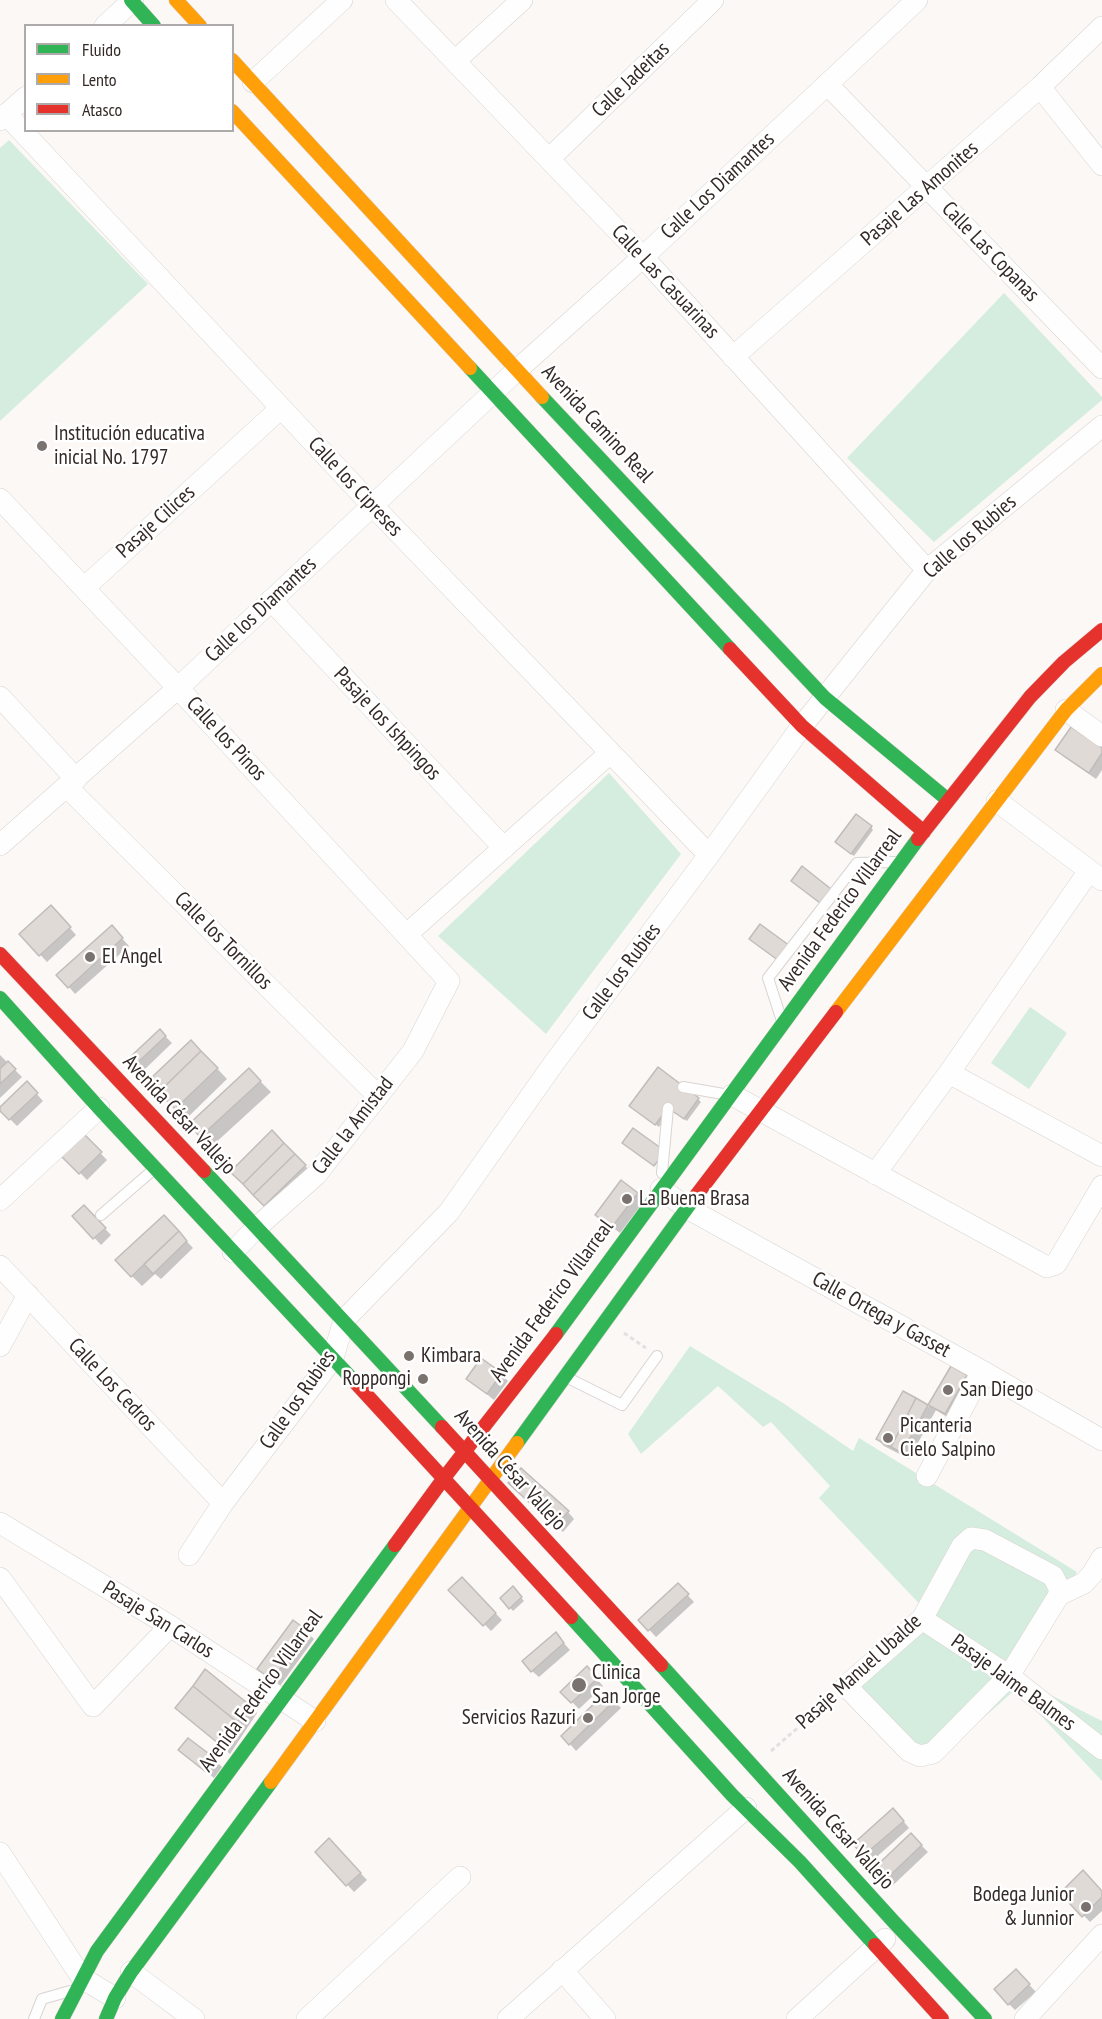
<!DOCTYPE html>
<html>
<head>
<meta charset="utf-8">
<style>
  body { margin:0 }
  #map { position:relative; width:1102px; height:2019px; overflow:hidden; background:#fbf8f6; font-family:"PT Sans Narrow",sans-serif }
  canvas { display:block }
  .legend { position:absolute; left:24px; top:24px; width:210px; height:108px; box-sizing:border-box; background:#fff; border:2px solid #adaaa9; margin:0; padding:8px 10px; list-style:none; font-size:18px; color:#332a27 }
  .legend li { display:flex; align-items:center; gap:12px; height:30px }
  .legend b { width:30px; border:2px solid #adaaa9 }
</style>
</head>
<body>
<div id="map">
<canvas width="1102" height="2019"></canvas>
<ul class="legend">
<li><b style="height:8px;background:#30b455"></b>Fluido</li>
<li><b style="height:8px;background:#ff9f0a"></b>Lento</li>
<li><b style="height:8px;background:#e5322d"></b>Atasco</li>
</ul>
</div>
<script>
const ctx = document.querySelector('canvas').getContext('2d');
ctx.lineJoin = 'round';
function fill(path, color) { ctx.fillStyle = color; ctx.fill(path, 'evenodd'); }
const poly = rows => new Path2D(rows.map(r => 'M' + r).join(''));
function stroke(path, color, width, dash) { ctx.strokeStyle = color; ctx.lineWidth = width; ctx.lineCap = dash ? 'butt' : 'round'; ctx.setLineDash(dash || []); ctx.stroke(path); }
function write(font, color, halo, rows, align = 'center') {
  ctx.font = font + ' "PT Sans Narrow",sans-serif'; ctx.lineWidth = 5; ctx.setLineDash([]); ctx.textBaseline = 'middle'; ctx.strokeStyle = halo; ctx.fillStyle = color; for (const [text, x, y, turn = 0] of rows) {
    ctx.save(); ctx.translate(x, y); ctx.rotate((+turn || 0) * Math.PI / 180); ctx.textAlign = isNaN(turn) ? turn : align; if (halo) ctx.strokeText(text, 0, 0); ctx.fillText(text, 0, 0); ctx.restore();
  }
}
fill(poly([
  [9,140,148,284,0,421,0,148],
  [1004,293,1102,397,1102,400,934,542,847,458],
  [609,773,681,854,546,1034,438,936],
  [1030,1007,1067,1033,1029,1089,991,1063],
  [690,1346,783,1403,853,1451,859,1438,1077,1572,1017,1678,1102,1721,1102,1781,1016,1689,930,1765,856,1684,930,1615,819,1498,830,1486,771,1422,763,1427,718,1386,641,1454,628,1434]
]), '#d4edde');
fill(poly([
  [1057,750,1102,750,1102,770,1096,779,1064,757],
  [871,827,873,830,854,856,839,845],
  [58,914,76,935,47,962,21,934],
  [118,934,129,946,75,994,69,987],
  [160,1031,172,1043,142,1072,130,1059],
  [0,1055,22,1077,0,1098],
  [212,1063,227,1079,187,1118,176,1108],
  [260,1081,271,1092,212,1146,191,1124],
  [27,1083,43,1101,17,1126,0,1109],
  [698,1099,701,1102,687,1121,672,1109,659,1127,634,1108],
  [272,1132,311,1172,272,1212,232,1172],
  [83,1135,107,1160,87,1180,63,1155],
  [637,1194,644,1201,620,1233,604,1221],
  [84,1207,111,1235,101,1245,74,1216],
  [174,1228,193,1248,161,1279,155,1274,142,1286,132,1276],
  [951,1368,966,1376,973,1383,952,1420,936,1410,909,1459,884,1446,877,1439,903,1393,929,1407],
  [501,1374,508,1381,494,1400,468,1379],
  [517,1490,568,1512,574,1519,563,1532],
  [462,1579,502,1620,491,1631,451,1590],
  [678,1585,694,1602,656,1637,640,1620],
  [513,1588,524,1601,513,1611,502,1598],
  [307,1632,314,1639,280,1686,259,1669],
  [562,1641,570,1650,539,1677,532,1671],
  [587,1668,603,1686,579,1709,562,1692],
  [607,1693,621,1708,576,1751,563,1736],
  [250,1707,257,1713,230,1754,177,1708],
  [180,1750,215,1760,222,1767,214,1778],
  [900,1817,909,1828,871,1862,855,1844],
  [911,1835,928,1852,889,1889,873,1871],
  [336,1847,367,1880,354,1892,317,1852],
  [1102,1892,1102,1911,1090,1922,1062,1893],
  [1016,1971,1036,1992,1015,2010,1009,2004]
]), '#0003');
const building = poly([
  [1071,727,1102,748,1102,753,1089,773,1055,750,1071,727],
  [856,814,872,826,851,854,835,842,856,814],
  [802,866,831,889,820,903,791,881,802,866],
  [51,905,71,927,39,956,19,934,51,905],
  [760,924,790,946,779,961,749,939,760,924],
  [112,925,123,938,68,988,56,975,112,925],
  [160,1029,166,1036,134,1066,128,1059,160,1029],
  [191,1040,201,1051,159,1092,149,1080,191,1040],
  [201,1051,218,1068,175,1109,159,1092,201,1051],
  [8,1061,16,1069,0,1084,0,1069,8,1061],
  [658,1067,699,1098,684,1119,668,1108,655,1125,629,1106,658,1067],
  [249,1068,261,1081,200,1137,189,1124,249,1068],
  [27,1081,38,1093,9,1120,0,1111,0,1107,27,1081],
  [633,1128,665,1151,654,1166,622,1143,633,1128],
  [272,1130,284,1143,243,1184,230,1172,272,1130],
  [83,1133,102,1152,79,1174,60,1155,83,1133],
  [284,1143,295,1154,253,1195,243,1184,284,1143],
  [295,1154,306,1165,264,1206,253,1195,295,1154],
  [621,1180,638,1193,612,1227,595,1215,621,1180],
  [84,1205,106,1228,93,1239,72,1216,84,1205],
  [164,1215,179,1231,131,1277,115,1260,164,1215],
  [179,1231,187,1241,153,1274,144,1264,179,1231],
  [481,1358,502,1373,487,1394,466,1379,481,1358],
  [951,1366,967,1375,945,1414,928,1405,951,1366],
  [903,1391,916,1398,891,1447,876,1439,903,1391],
  [916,1398,928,1405,902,1453,891,1447,916,1398],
  [521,1468,569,1511,555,1526,508,1483,521,1468],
  [462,1577,496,1613,483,1626,448,1590,462,1577],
  [678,1583,689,1594,648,1631,638,1620,678,1583],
  [513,1586,522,1597,509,1609,500,1598,513,1586],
  [293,1620,308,1631,272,1680,257,1669,293,1620],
  [556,1632,564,1643,531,1672,522,1661,556,1632],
  [587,1666,598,1678,571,1703,560,1692,587,1666],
  [205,1669,251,1706,237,1722,193,1686,205,1669],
  [193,1686,237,1722,219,1744,175,1708,193,1686],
  [607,1691,615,1700,569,1745,561,1736,607,1691],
  [188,1738,216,1759,206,1772,178,1750,188,1738],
  [893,1808,904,1821,863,1856,853,1844,893,1808],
  [911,1833,922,1845,882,1883,871,1871,911,1833],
  [329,1838,361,1873,346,1886,315,1852,329,1838],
  [1083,1870,1102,1891,1102,1897,1082,1917,1060,1893,1083,1870],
  [1016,1969,1030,1984,1008,2005,994,1989,1016,1969]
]);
fill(building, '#e0dad7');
stroke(building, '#c1bcb9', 1.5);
const lane = poly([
  [781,1018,768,978,857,863,894,862],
  [683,1087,729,1095],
  [662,1173,668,1108],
  [101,1215,153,1170],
  [566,1377,622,1405,657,1356],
  [34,2019,42,1999,70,1991]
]);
const street = poly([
  [396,0,643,257,927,570],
  [105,26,133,0],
  [455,61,522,0],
  [253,82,342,0],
  [827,84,1102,368],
  [1040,87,1102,165],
  [6,114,372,505,709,855],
  [0,120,26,97],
  [549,159,713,0],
  [733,357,1040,87,1102,27],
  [0,499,178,688,449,981,413,1051,316,1175,256,1228,233,1252],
  [84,588,281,408],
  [271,600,504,848],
  [0,697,76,779],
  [1066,710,1102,736],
  [67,787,378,1096],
  [997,801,1102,880],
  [0,845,178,688,517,370,643,257,917,0],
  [406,935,610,753],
  [949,1073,1102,1156],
  [732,1095,1047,1267,1056,1264,1102,1186],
  [875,1174,949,1073,1089,871],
  [661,1189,687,1208,982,1371,1102,1440],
  [0,1200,99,1108],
  [0,1266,223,1503],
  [0,1346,28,1295],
  [927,1476,982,1371],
  [0,1523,170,1626,315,1721],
  [971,1538,985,1540,1053,1576,1059,1588,1059,1595,1009,1676,933,1753,920,1756,909,1751,846,1686,922,1619,962,1546,971,1538],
  [189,1555,223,1503,333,1358,344,1320,449,1212,554,1063,709,855,802,726,927,570,1102,426],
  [0,1578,93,1706,170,1626],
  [1059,1595,1084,1583,1093,1573,1102,1558],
  [922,1619,1009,1676,1102,1749],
  [0,1853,82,1978,115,1998],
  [562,1970,605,2019],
  [131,1972,194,2019],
  [307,2019,460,1877],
  [508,2019,746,1808],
  [797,2019,885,1939],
  [1025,2019,1102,1935]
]);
const fast = poly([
  [131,0,154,26],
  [470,368,730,649],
  [542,397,825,698,948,800],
  [0,998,99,1108,353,1380],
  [204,1171,442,1427],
  [556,1334,918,839],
  [517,1443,695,1197],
  [571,1617,732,1795,800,1862,875,1945],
  [661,1665,893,1921,985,2019],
  [62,2019,97,1951,395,1545],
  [106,2019,115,1998,131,1972,271,1782]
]);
const slow = poly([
  [176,0,200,26],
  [232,60,542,397],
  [232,111,470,368],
  [836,1012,1066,710,1102,674],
  [271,1782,517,1443]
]);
const jam = poly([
  [730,649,802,726,924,832],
  [918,839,1030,697,1064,662,1102,630],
  [0,954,204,1171],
  [695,1197,836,1012],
  [353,1380,571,1617],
  [442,1427,661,1665],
  [395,1545,444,1478,556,1334],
  [875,1945,942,2019]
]);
stroke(lane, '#d9d4d1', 12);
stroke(street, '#d9d4d1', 22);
stroke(fast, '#d9d4d1', 15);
stroke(slow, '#d9d4d1', 15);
stroke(jam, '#d9d4d1', 15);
stroke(poly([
  [624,1333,646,1348],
  [771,1751,832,1698]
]), '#e2e1e1', 3, [4.5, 3]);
stroke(lane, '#fefefe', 10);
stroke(street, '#fefefe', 21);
stroke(fast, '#30b455', 14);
stroke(slow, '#ff9f0a', 14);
stroke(jam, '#e5322d', 14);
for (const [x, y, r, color] of [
  [42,446,6,"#79726f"],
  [90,957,6,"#79726f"],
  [627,1199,6,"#79726f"],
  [409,1356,6,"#79726f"],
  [423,1379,6,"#79726f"],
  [948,1390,6,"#79726f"],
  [888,1438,6,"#79726f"],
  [579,1685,8,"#79726f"],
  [588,1718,6,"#79726f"],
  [1086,1907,6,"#79726f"]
]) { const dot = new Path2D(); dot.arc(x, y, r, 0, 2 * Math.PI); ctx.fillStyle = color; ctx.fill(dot); stroke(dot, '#fff', 2); }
write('21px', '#332a27', '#fff', [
  ["Calle Jadeitas",631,80,-44],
  ["Calle Los Diamantes",718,186,-43],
  ["Pasaje Las Amonites",920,194,-41],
  ["Calle Las Copanas",990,252,46],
  ["Calle Las Casuarinas",665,282,47],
  ["Avenida Camino Real",597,424,47],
  ["Calle los Cipreses",355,487,47],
  ["Pasaje Cilices",156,522,-42],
  ["Calle los Rubies",970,537,-41],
  ["Calle los Diamantes",261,610,-43],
  ["Pasaje los Ishpingos",387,724,47],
  ["Calle los Pinos",226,739,47],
  ["Avenida Federico Villarreal",840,910,-54],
  ["Calle los Tornillos",223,941,45],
  ["Calle los Rubies",622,972,-53],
  ["Avenida César Vallejo",179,1115,47],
  ["Calle la Amistad",353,1126,-52],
  ["Avenida Federico Villarreal",552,1301,-54],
  ["Calle Ortega y Gasset",881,1315,29],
  ["Calle Los Cedros",112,1385,47],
  ["Calle los Rubies",298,1400,-55],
  ["Avenida César Vallejo",510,1470,48],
  ["Pasaje San Carlos",158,1620,32],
  ["Pasaje Manuel Ubalde",859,1672,-42],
  ["Pasaje Jaime Balmes",1013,1683,36],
  ["Avenida Federico Villarreal",261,1691,-54],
  ["Avenida César Vallejo",838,1829,48]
]);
write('21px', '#332a27', '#fff', [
  ["Institución educativa",54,434],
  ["inicial No. 1797",54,458],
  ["El Angel",102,957],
  ["La Buena Brasa",639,1199],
  ["Kimbara",421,1356],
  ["Roppongi",411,1379,"right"],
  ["San Diego",960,1390],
  ["Picanteria",900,1426],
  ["Cielo Salpino",900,1450],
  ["Clinica",592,1673],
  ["San Jorge",592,1697],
  ["Servicios Razuri",576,1718,"right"],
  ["Bodega Junior",1074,1895,"right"],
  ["& Junnior",1074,1919,"right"]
], 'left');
</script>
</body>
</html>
